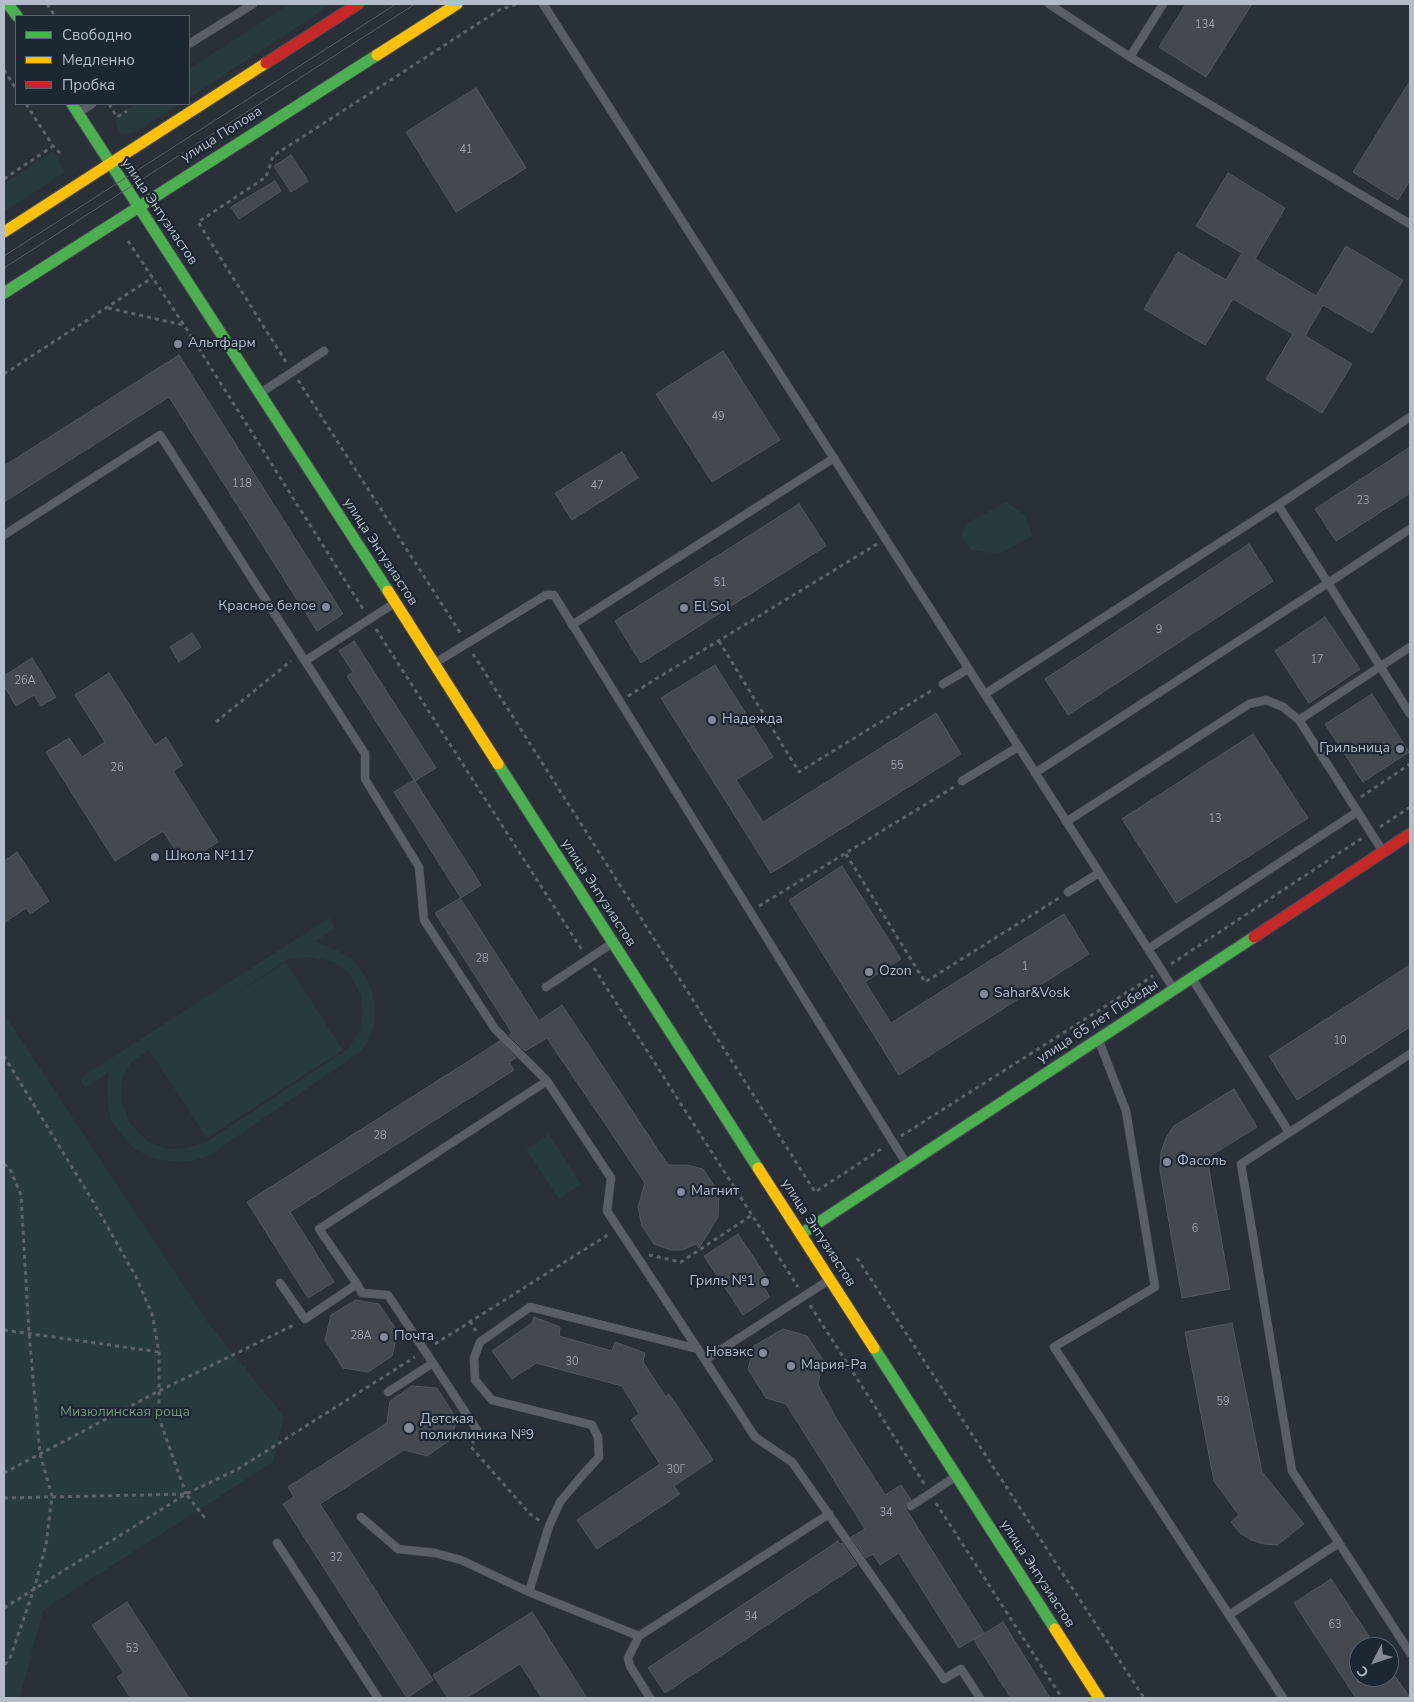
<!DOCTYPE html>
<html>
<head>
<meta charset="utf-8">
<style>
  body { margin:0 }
  #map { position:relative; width:1414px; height:1702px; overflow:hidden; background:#2a3038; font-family:"Nunito Sans",sans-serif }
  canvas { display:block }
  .frame { position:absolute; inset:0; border:5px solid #b4bcc9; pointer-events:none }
  .legend { position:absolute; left:15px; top:15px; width:175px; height:90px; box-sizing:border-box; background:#1d2633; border:1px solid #59626f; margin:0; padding:6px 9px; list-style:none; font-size:15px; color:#b4bcc9 }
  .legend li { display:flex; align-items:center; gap:10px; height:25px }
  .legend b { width:25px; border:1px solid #59626f }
  .north { position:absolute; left:1349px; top:1637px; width:50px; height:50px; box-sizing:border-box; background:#1d2633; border:1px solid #59626f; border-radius:50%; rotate:229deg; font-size:14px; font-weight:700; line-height:20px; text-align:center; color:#b4bcc9 }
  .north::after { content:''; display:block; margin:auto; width:18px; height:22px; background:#848b96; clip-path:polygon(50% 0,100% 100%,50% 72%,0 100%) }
</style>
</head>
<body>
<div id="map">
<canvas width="1414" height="1702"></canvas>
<div class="frame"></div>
<ul class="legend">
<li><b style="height:6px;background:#4caf50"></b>Свободно</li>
<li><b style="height:6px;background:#ffc107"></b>Медленно</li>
<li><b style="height:6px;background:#c62828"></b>Пробка</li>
</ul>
<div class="north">С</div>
</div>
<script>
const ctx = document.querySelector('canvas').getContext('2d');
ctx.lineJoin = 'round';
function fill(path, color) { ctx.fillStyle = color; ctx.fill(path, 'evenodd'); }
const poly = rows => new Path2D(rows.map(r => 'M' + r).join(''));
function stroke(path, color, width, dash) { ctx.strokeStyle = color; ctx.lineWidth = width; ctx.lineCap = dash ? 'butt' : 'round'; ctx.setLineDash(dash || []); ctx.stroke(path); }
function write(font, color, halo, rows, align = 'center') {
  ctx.font = font + ' "Nunito Sans",sans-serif'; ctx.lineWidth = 4.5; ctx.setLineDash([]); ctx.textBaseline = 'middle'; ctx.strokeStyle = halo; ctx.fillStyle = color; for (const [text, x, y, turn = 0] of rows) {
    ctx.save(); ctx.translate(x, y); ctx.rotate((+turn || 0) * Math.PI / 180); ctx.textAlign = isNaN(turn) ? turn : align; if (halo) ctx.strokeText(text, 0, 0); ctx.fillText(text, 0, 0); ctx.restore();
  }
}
fill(poly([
  [289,4,327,4,317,14,189,98,189,69],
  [135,104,179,104,136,132,127,134,119,133,116,124,116,116],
  [53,151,65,172,4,212,4,184],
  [1006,502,1025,515,1033,536,998,554,972,550,961,538,965,524],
  [329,918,335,927,315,942,336,950,353,959,364,974,372,991,375,1008,374,1025,368,1042,360,1052,210,1155,193,1161,177,1162,163,1160,150,1157,133,1148,111,1121,108,1105,107,1086,109,1072,85,1088,80,1078],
  [311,957,333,962,350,974,360,994,363,1011,360,1030,348,1049,206,1142,186,1148,168,1149,147,1141,130,1123,121,1101,122,1079,131,1062,149,1050,207,1138,343,1050,286,962,217,1006,290,958],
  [4,1014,209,1324,243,1366,247,1365,246,1370,284,1416,273,1462,43,1610,20,1698,4,1698],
  [549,1134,581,1184,559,1199,526,1149]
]), '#273a3e');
const building = poly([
  [1186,4,1252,4,1206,77,1159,47,1186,4],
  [1410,81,1410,180,1398,200,1353,172,1410,81],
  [476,88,526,168,456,212,406,132,476,88],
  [291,155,308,181,291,192,274,166,291,155],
  [1228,173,1285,208,1255,259,1316,296,1346,246,1403,280,1372,333,1323,305,1305,336,1352,364,1322,413,1266,379,1293,334,1233,299,1205,345,1144,309,1178,252,1226,280,1242,253,1196,226,1228,173],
  [275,181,281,191,239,219,231,207,275,181],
  [723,351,780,440,712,482,656,394,723,351],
  [179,355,343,614,317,631,169,397,4,502,4,466,179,355],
  [1410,447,1410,493,1336,541,1315,509,1410,447],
  [622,452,638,478,572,520,555,493,622,452],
  [799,504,826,546,641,663,615,621,799,504],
  [1249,544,1273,581,1068,715,1045,679,1249,544],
  [1325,617,1360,669,1309,703,1275,651,1325,617],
  [192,633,201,647,179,662,170,647,192,633],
  [354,641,436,768,415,781,481,885,461,898,394,792,414,780,347,676,353,672,339,651,354,641],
  [32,658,56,697,41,706,34,695,16,706,4,686,4,676,32,658],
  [715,665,773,757,736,780,763,822,936,713,961,754,771,873,661,698,715,665],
  [109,673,155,745,166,737,183,765,173,771,218,842,184,863,163,831,115,861,46,752,69,738,82,757,105,742,75,695,109,673],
  [1372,694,1409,752,1363,782,1325,724,1372,694],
  [1253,734,1308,818,1176,903,1122,819,1253,734],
  [17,852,49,901,30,914,26,908,4,923,4,861,17,852],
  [842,866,901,959,865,982,891,1023,1064,914,1089,954,899,1075,789,900,842,866],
  [460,898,539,1021,562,1005,668,1165,687,1165,703,1169,719,1193,718,1217,699,1248,696,1244,682,1250,671,1250,654,1244,642,1226,638,1207,645,1183,547,1038,525,1051,509,1035,512,1033,435,913,460,898],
  [1410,965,1410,1027,1297,1100,1269,1056,1410,965],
  [500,1041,516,1058,509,1062,514,1070,290,1212,334,1282,308,1298,247,1202,500,1041],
  [1234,1089,1257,1127,1207,1158,1230,1289,1182,1298,1160,1170,1161,1152,1166,1138,1174,1126,1234,1089],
  [738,1234,770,1282,763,1286,770,1297,743,1315,704,1256,738,1234],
  [356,1300,379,1304,398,1332,392,1356,368,1372,343,1368,325,1340,331,1315,356,1300],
  [534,1317,560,1327,559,1336,612,1351,615,1342,645,1353,643,1362,666,1397,669,1394,713,1460,674,1486,680,1494,597,1549,577,1520,660,1464,631,1420,639,1414,622,1386,536,1363,512,1379,492,1351,532,1323,534,1317],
  [1232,1323,1262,1472,1304,1524,1277,1545,1264,1544,1251,1540,1240,1533,1231,1522,1239,1515,1214,1481,1185,1332,1232,1323],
  [783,1329,807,1336,823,1360,818,1385,836,1418,885,1495,901,1485,911,1500,906,1504,906,1509,984,1633,959,1648,899,1553,880,1565,873,1554,866,1558,851,1537,865,1529,786,1404,766,1398,748,1369,754,1346,783,1329],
  [412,1386,437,1388,457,1420,450,1440,427,1456,404,1450,320,1504,433,1680,407,1698,283,1504,294,1497,288,1487,387,1423,390,1401,412,1386],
  [838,1541,840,1544,842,1543,857,1565,665,1693,648,1668,838,1541],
  [1331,1579,1376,1647,1359,1647,1359,1677,1396,1677,1410,1698,1356,1698,1294,1603,1331,1579],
  [127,1602,189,1698,131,1698,117,1677,124,1673,92,1625,127,1602],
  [532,1612,587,1698,542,1698,520,1664,466,1698,448,1698,433,1675,532,1612],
  [1003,1622,1050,1698,1011,1698,974,1640,1003,1622]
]);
fill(building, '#444950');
stroke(building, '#52575f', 1);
const lane = poly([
  [543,4,1173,988],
  [1049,4,1130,57,1410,224],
  [189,44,253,4],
  [1130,57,1163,4],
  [79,112,92,104],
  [262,392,324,351],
  [1410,417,1278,505,1328,583,1410,529],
  [4,535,160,435,305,661],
  [393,604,305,661,365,754,365,779,419,867,424,920,495,1029,547,1081,611,1178,607,1211,705,1360],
  [572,625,834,458],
  [435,663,546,595,554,595,906,1163],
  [943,684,968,669],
  [985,694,1278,505],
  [1299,720,1410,647],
  [1035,773,1328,583,1410,714],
  [962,781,1018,747],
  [1066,822,1249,704,1266,700,1283,707,1299,720,1382,850],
  [1068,892,1099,873],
  [1148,949,1357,812],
  [1193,980,1289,1132],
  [546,987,611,944],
  [1099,1041,1126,1111,1155,1287,1054,1347,1229,1615],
  [829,1280,705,1360,755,1437,792,1462,944,1679,961,1669,980,1698],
  [280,1283,305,1319,357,1284,319,1229,547,1081],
  [357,1284,362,1293,388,1295,477,1430],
  [388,1392,433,1363],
  [911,1506,955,1477],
  [361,1517,398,1549,435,1553,461,1560,529,1592,639,1636],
  [277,1543,378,1698],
  [1339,1543,1292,1471,1241,1164,1410,1054],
  [529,1592,549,1526,560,1502,579,1479,599,1457,598,1437,592,1425,492,1400,475,1380,474,1358,480,1342,530,1307,698,1349],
  [650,1698,630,1666,628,1658,639,1636,829,1514],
  [1283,1698,1229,1615,1339,1543,1410,1653]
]);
const fast = poly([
  [8,4,17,16],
  [72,104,388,591],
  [4,293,377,55],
  [498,764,758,1168],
  [801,1234,1254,937],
  [874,1348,1055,1629]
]);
const slow = poly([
  [377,55,457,4],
  [4,232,266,63],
  [388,591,498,764],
  [758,1168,874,1348],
  [1055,1629,1099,1698]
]);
const jam = poly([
  [266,63,358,4],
  [1254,937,1410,834]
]);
stroke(lane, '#484c53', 9);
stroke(fast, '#484c53', 13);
stroke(slow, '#484c53', 13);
stroke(jam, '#484c53', 13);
stroke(poly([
  [47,4,55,16],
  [4,70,16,89],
  [26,104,53,146,61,154],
  [109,104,117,117,127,111],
  [4,179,53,146],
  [128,241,184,325,363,609],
  [108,308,183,325],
  [286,362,198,222,266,177,273,156,499,10,517,4],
  [4,374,152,278],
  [298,380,461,634],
  [376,629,582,950],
  [719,641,799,772,934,689],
  [473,654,815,1192,883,1148],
  [628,696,877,544],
  [216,722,291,661],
  [1361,797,1410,764],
  [1380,827,1410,807],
  [846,854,925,982,1059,898],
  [759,906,954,787],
  [1171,964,1362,838],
  [594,968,798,1287],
  [4,1056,94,1203,136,1277,152,1314,159,1352,159,1418,186,1494],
  [901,1136,1153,976],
  [4,1164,10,1169,21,1195,29,1333,40,1454,52,1496,46,1545,34,1589,9,1661,4,1665],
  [649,1255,681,1262,752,1215],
  [857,1258,1144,1698],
  [810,1305,925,1485],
  [470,1321,476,1331],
  [4,1330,159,1352],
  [435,1344,609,1234],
  [474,1440,471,1447,530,1514,540,1521],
  [4,1473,159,1391,296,1324],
  [4,1498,186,1494,205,1518],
  [936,1503,1062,1698],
  [4,1608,186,1494,238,1469,415,1357]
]), '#5d636a', 3, [4, 4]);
stroke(lane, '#5a5e66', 8);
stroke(fast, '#4caf50', 11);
stroke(slow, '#ffc107', 11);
stroke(jam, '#c62828', 11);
stroke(poly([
  [4,256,396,4],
  [4,268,415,4]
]), '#595d64', 1);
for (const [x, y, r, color] of [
  [178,344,5,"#848b96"],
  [326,607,5,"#848b96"],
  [684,608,5,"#848b96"],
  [712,720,5,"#848b96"],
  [1400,749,5,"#848b96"],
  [155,857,5,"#848b96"],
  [869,972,5,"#848b96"],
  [984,994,5,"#848b96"],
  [1167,1162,5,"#848b96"],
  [681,1192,5,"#848b96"],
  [765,1282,5,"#848b96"],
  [384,1337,5,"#848b96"],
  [763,1353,5,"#848b96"],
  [791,1366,5,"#848b96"],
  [409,1428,6,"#848b96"]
]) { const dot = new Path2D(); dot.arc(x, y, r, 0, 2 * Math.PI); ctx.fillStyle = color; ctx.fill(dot); stroke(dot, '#1d2633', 2); }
write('11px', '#989fab', null, [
  ["134",1205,25],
  ["41",466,150],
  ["49",718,417],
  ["118",242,484],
  ["47",597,486],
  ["23",1363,501],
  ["51",720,583],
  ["9",1159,630],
  ["17",1317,660],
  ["26А",25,681],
  ["55",897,766],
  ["26",117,768],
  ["13",1215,819],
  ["28",482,959],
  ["1",1025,967],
  ["10",1340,1041],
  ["28",380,1136],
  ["6",1195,1229],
  ["28А",361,1336],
  ["30",572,1362],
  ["59",1223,1402],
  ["30Г",676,1470],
  ["34",886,1513],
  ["32",336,1558],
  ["34",751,1617],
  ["63",1335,1625],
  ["53",132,1649]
]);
write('14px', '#b4bcc9', '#1d2633', [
  ["улица Попова",222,135,-32],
  ["улица Энтузиастов",159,212,56],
  ["улица Энтузиастов",380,552,57],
  ["улица Энтузиастов",598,893,57],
  ["улица 65 лет Победы",1098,1022,-33],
  ["улица Энтузиастов",818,1233,57],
  ["улица Энтузиастов",1037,1574,57]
]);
write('14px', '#b4bcc9', '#1d2633', [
  ["Альтфарм",188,344],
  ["Красное белое",316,607,"right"],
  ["El Sol",694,608],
  ["Надежда",722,720],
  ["Грильница",1390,749,"right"],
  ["Школа №117",165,857],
  ["Ozon",879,972],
  ["Sahar&Vosk",994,994],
  ["Фасоль",1177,1162],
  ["Магнит",691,1192],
  ["Гриль №1",755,1282,"right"],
  ["Почта",394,1337],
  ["Новэкс",753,1353,"right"],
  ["Мария-Ра",801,1366],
  ["Детская",420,1420],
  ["поликлиника №9",420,1436]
], 'left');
write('14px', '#6b9a76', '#1d2633', [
  ["Мизюлинская роща",125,1413]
]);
</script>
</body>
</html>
